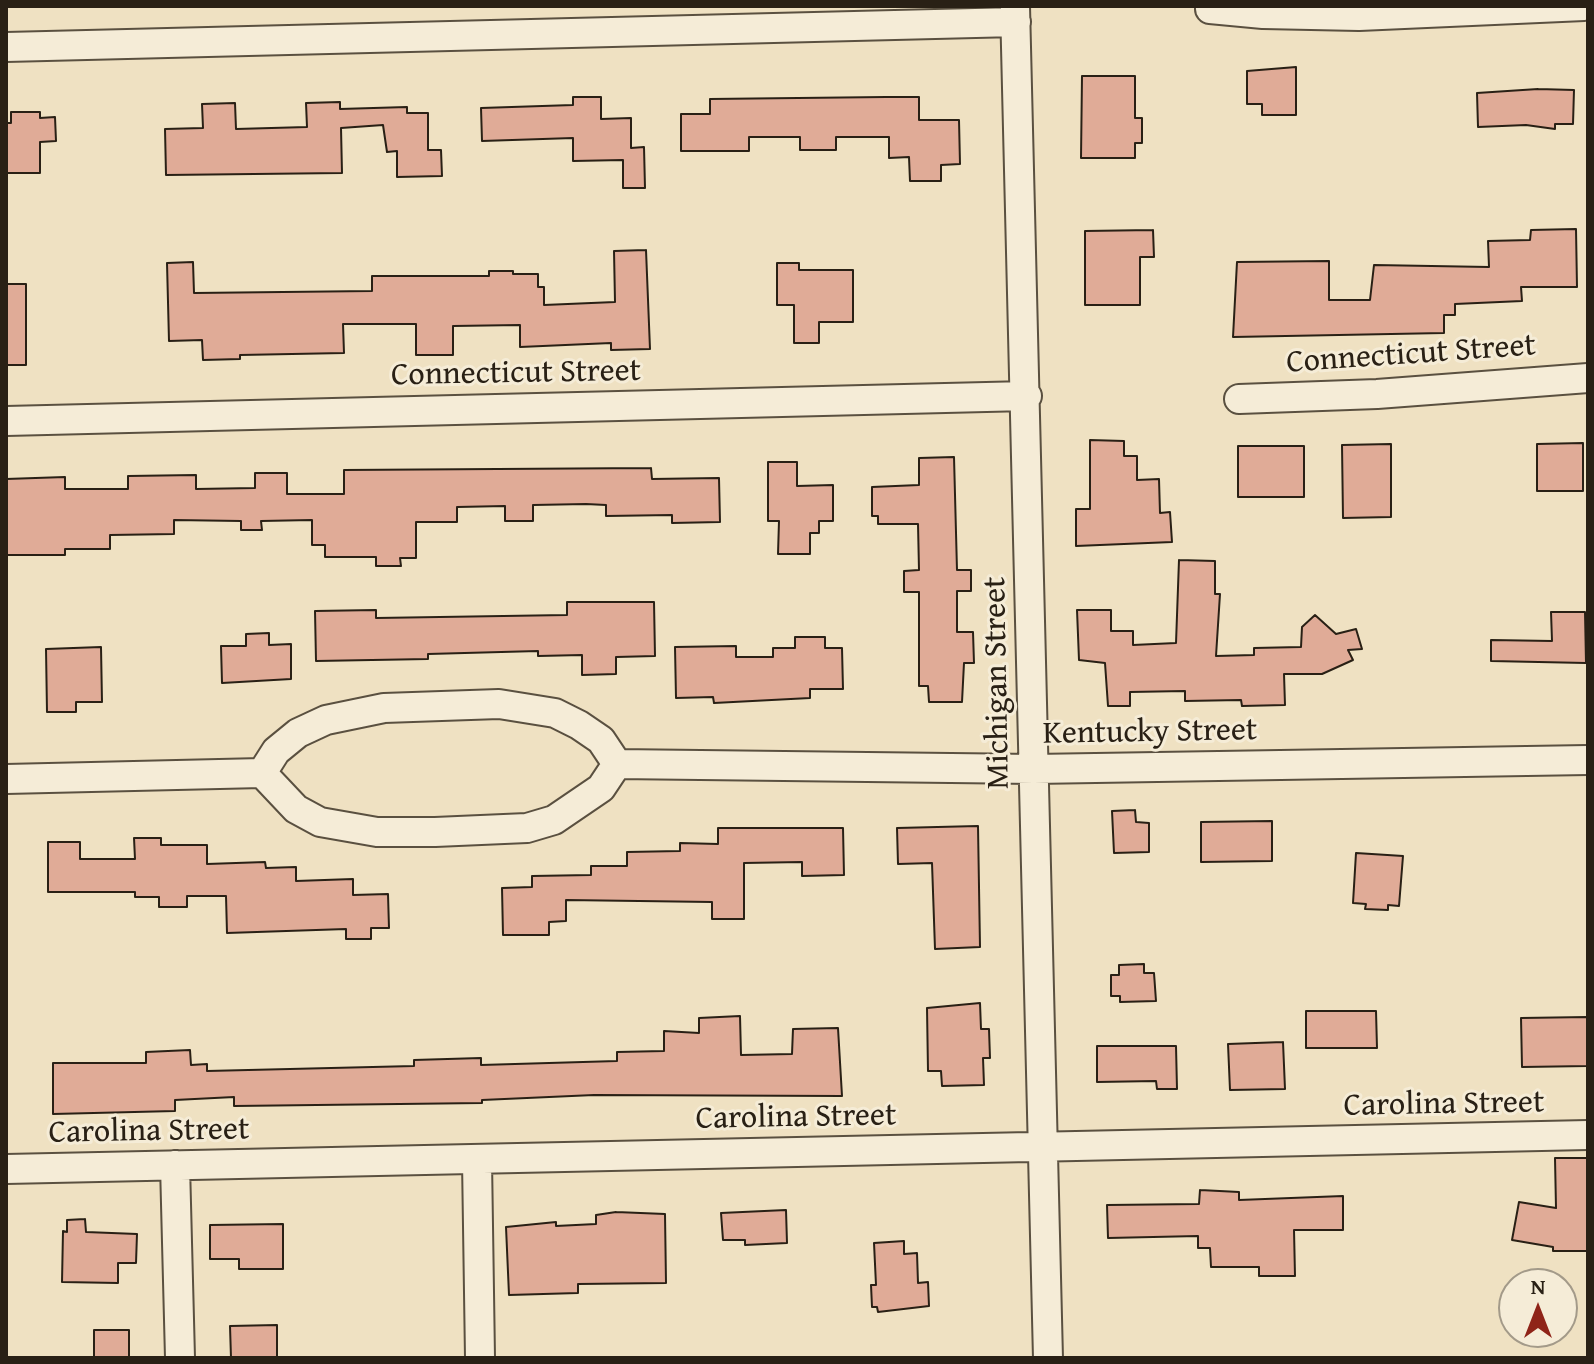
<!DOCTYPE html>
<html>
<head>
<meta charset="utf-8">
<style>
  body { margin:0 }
  #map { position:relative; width:1594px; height:1364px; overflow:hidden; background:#efe1c2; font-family:"Gentium Book Plus",serif }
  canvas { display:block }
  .frame { position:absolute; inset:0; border:8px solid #292015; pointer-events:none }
  .north { position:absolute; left:1498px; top:1268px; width:80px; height:80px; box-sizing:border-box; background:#f5ecd7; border:2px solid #a39a89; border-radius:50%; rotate:0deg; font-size:22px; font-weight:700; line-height:32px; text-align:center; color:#292015 }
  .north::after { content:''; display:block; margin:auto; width:28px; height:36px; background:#8f2418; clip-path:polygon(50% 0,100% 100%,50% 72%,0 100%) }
</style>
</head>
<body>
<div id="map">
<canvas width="1594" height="1364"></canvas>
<div class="frame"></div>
<div class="north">N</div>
</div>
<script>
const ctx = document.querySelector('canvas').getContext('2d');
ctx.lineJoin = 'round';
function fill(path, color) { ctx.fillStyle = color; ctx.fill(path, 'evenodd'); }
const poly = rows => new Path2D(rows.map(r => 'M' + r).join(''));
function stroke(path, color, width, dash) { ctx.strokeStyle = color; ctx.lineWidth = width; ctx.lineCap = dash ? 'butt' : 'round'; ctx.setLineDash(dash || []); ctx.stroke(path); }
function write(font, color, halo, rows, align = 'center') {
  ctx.font = font + ' "Gentium Book Plus",serif'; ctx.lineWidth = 6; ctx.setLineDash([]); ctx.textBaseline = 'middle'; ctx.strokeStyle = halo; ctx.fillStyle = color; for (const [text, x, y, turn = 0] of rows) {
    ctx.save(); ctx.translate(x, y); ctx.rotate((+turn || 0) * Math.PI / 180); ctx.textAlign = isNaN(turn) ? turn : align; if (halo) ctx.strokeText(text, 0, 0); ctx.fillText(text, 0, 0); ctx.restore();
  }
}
const building = poly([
  [1296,67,1296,115,1262,115,1262,104,1247,104,1247,71,1296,67],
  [1082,76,1135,76,1135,118,1142,118,1142,143,1135,143,1135,158,1081,158,1082,76],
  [1538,89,1574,90,1573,124,1555,124,1555,129,1526,125,1478,127,1477,93,1538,89],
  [573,97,601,97,601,119,631,118,631,148,644,147,645,188,623,188,623,160,573,161,573,138,482,141,481,108,573,105,573,97],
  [886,97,919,97,919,120,959,120,960,164,941,165,941,181,910,181,909,157,889,158,889,137,836,137,836,150,800,150,800,137,749,137,749,151,681,151,681,114,710,114,710,99,886,97],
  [340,102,340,109,407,107,407,113,428,113,428,150,441,150,442,176,397,177,397,151,387,152,383,125,341,128,342,173,166,175,165,129,203,128,202,104,235,103,236,129,307,127,306,103,340,102],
  [11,112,40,112,40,118,55,117,56,141,40,142,40,173,6,173,6,123,11,123,11,112],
  [1576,229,1577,287,1521,287,1522,301,1455,304,1455,315,1444,315,1444,333,1233,337,1237,262,1329,261,1329,300,1370,300,1374,265,1489,267,1488,241,1530,240,1531,230,1576,229],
  [1153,230,1154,257,1140,257,1140,305,1085,305,1085,231,1153,230],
  [646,250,650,349,611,350,611,343,520,347,520,325,453,326,453,355,416,355,416,324,343,324,344,353,240,355,240,359,203,360,202,340,169,341,167,263,193,262,194,293,372,291,372,276,489,276,489,271,513,271,513,274,538,274,538,287,544,287,544,305,615,302,614,251,646,250],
  [777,263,799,263,799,270,853,270,853,322,819,322,819,343,794,343,794,305,777,305,777,263],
  [6,284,26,284,26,365,6,365,6,284],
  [1090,440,1124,441,1124,456,1137,456,1137,480,1159,479,1160,513,1170,512,1172,542,1076,546,1076,509,1090,509,1090,440],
  [1583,443,1583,491,1537,491,1537,444,1583,443],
  [1391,444,1391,517,1343,518,1342,445,1391,444],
  [1238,446,1304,446,1304,497,1238,497,1238,446],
  [954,457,957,570,971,570,971,591,957,591,957,632,973,632,974,663,964,663,962,702,929,702,928,686,919,686,919,592,904,592,904,571,919,570,918,524,878,524,878,516,872,516,872,487,919,485,919,458,954,457],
  [768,462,797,462,797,486,833,485,833,521,819,521,819,533,810,533,810,554,778,554,779,521,768,521,768,462],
  [651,468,652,479,719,478,720,522,672,523,672,515,606,516,606,505,586,504,533,505,533,521,505,521,505,506,457,507,457,522,416,522,416,558,400,558,401,566,376,566,376,557,325,557,325,545,312,545,312,520,261,521,262,530,241,530,241,521,174,520,174,534,110,535,110,549,65,549,65,555,6,555,6,479,65,477,65,489,128,489,128,476,196,475,196,489,255,488,255,473,287,473,287,494,344,494,344,470,651,468],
  [1179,560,1215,561,1215,594,1220,594,1216,656,1254,655,1254,648,1301,647,1302,627,1315,615,1336,634,1356,629,1362,649,1348,650,1353,660,1322,674,1284,674,1285,705,1242,706,1241,700,1185,701,1185,691,1130,692,1130,706,1108,706,1105,663,1079,660,1077,610,1111,610,1111,631,1133,631,1133,645,1176,643,1179,560],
  [567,602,654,602,655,656,616,657,616,674,582,675,582,655,538,656,538,651,428,654,428,659,316,661,315,611,376,610,376,618,567,615,567,602],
  [1551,612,1585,612,1586,663,1491,661,1491,640,1552,641,1551,612],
  [269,633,269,645,291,644,291,679,222,683,221,646,246,646,246,634,269,633],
  [795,637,825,637,825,648,842,648,843,689,810,689,810,698,714,703,713,697,676,698,675,647,736,646,736,657,773,657,773,648,795,648,795,637],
  [101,647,102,702,76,702,76,712,47,712,46,649,101,647],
  [1135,810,1136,822,1149,823,1149,852,1114,853,1112,811,1135,810],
  [1272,821,1272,861,1201,862,1201,822,1272,821],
  [978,826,980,947,935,949,932,863,898,864,897,828,978,826],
  [718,828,843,828,844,875,802,876,802,862,744,863,744,919,712,919,712,902,566,900,566,921,549,922,549,935,503,935,502,888,532,887,532,876,591,875,591,866,627,866,627,852,680,851,680,843,718,844,718,828],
  [134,838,161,838,161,845,207,845,207,864,265,862,266,868,296,867,296,881,353,879,353,895,388,894,389,928,371,928,371,939,346,939,346,929,227,933,226,896,187,896,187,907,159,907,159,897,135,897,135,892,48,892,48,842,80,842,80,859,135,859,134,838],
  [1356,853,1403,856,1399,906,1388,905,1388,910,1365,909,1366,904,1353,903,1356,853],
  [1144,964,1144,973,1154,973,1156,1001,1120,1002,1120,996,1111,996,1111,975,1119,975,1119,965,1144,964],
  [980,1003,981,1029,989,1029,990,1058,983,1058,984,1085,942,1086,941,1071,928,1071,927,1008,980,1003],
  [1306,1011,1376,1011,1377,1048,1306,1048,1306,1011],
  [740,1016,741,1055,792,1054,793,1029,838,1028,842,1096,594,1095,482,1100,482,1103,234,1106,234,1097,175,1100,175,1111,53,1114,53,1063,146,1063,146,1052,190,1050,191,1065,207,1064,207,1071,414,1066,414,1060,481,1058,481,1065,617,1061,617,1052,664,1051,664,1031,699,1033,699,1018,740,1016],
  [1588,1017,1588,1066,1522,1067,1521,1018,1588,1017],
  [1283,1042,1285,1089,1230,1090,1228,1044,1283,1042],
  [1097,1046,1176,1046,1177,1089,1157,1089,1156,1081,1097,1082,1097,1046],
  [1555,1158,1588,1158,1588,1251,1553,1251,1553,1247,1512,1240,1519,1202,1556,1208,1555,1158],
  [1200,1190,1239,1192,1239,1200,1343,1196,1343,1230,1294,1230,1295,1276,1259,1276,1259,1267,1211,1267,1210,1248,1198,1248,1198,1236,1108,1238,1107,1205,1199,1204,1200,1190],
  [786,1210,787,1243,745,1245,745,1240,723,1240,721,1213,786,1210],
  [616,1212,665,1214,666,1283,578,1284,578,1293,509,1295,506,1227,556,1222,556,1226,596,1224,596,1215,616,1212],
  [85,1219,86,1232,137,1234,136,1263,118,1263,118,1283,62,1282,63,1231,67,1232,67,1220,85,1219],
  [283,1224,283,1269,239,1269,239,1259,210,1259,210,1225,283,1224],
  [904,1241,904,1254,917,1253,918,1283,928,1282,929,1306,878,1312,877,1307,872,1307,871,1285,876,1285,874,1243,904,1241],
  [277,1325,277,1358,231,1358,230,1326,277,1325],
  [94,1330,129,1330,129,1358,94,1358,94,1330]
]);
fill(building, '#e0ab97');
stroke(building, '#292015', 2);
const street = poly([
  [1015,6,1048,1358],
  [1210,9,1263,14,1359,16,1584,6],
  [6,47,1016,22],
  [1239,399,1377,394,1588,378],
  [6,421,1027,396],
  [617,764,1034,769,1588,760],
  [262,773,276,751,298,733,326,720,384,708,499,704,555,713,579,725,601,740,617,764],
  [6,779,262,773,296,809,320,822,377,832,435,832,527,828,554,820,601,788,617,764],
  [477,1160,480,1358],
  [175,1165,180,1358],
  [6,1169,1588,1135]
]);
stroke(street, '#5a5040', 32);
stroke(street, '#f5ecd7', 28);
write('32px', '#292015', '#f5ecd7', [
  ["Connecticut Street",1411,355,-4],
  ["Connecticut Street",516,374,-1],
  ["Michigan Street",998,683,-91],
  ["Kentucky Street",1150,733,-1],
  ["Carolina Street",1444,1105,-1],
  ["Carolina Street",796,1118,-1],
  ["Carolina Street",149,1132,-1]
]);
</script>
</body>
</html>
